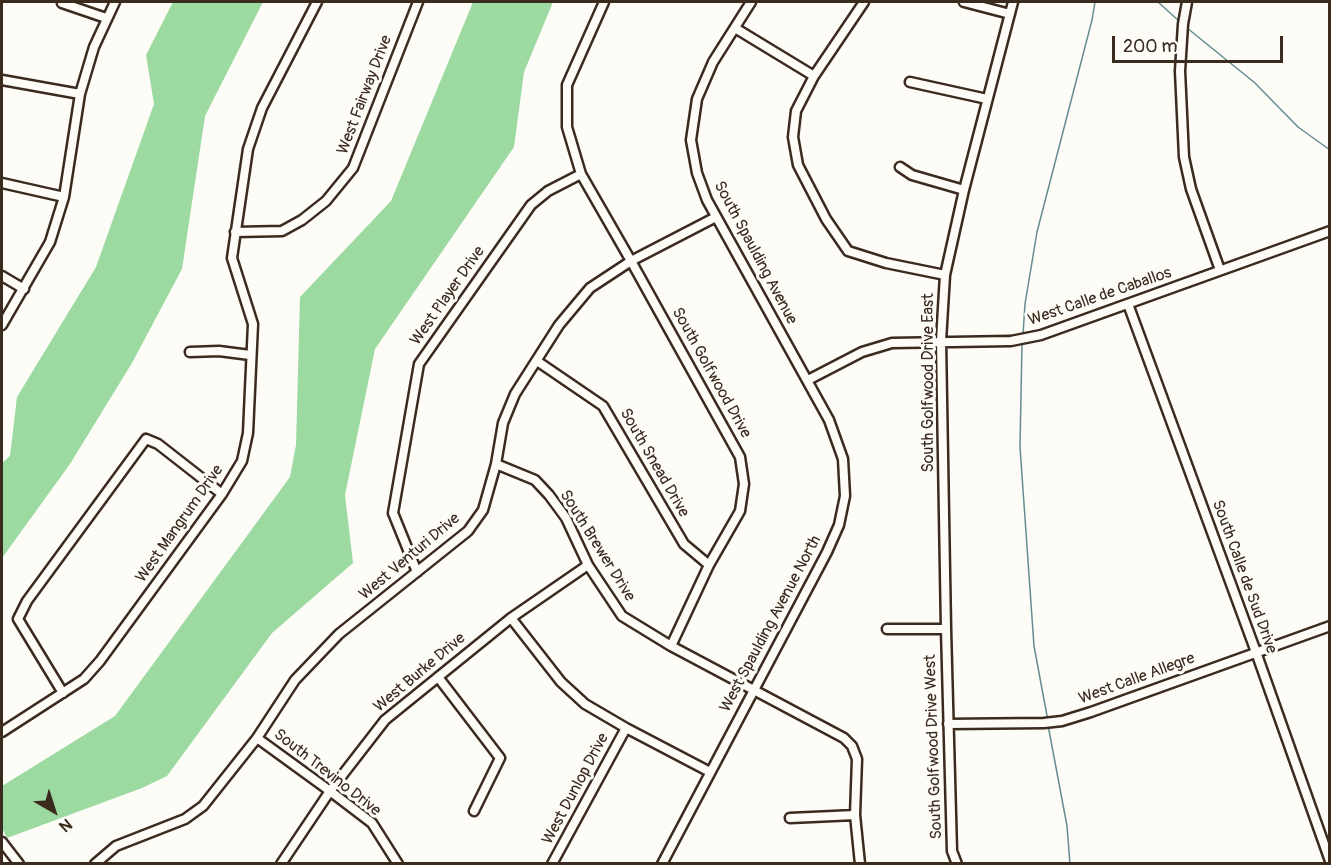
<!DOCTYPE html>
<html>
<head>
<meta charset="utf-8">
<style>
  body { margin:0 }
  #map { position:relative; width:1331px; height:865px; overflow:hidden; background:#fdfcf7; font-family:Pangolin,sans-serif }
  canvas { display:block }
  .frame { position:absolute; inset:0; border:3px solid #3b2a1e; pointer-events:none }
  .north { position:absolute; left:24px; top:781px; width:60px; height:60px; -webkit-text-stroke:4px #fdfcf7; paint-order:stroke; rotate:141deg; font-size:16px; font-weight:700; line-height:24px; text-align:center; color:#3b2a1e }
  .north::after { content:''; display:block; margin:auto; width:21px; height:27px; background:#3b2a1e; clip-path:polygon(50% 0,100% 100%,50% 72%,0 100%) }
  .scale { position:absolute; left:1112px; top:36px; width:171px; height:27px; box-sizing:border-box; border:3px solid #3b2a1e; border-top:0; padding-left:8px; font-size:18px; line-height:21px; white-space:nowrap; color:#3b2a1e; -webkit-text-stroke:4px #fdfcf7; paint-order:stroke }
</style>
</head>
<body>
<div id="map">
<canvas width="1331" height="865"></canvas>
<div class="frame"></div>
<div class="north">N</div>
<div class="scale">200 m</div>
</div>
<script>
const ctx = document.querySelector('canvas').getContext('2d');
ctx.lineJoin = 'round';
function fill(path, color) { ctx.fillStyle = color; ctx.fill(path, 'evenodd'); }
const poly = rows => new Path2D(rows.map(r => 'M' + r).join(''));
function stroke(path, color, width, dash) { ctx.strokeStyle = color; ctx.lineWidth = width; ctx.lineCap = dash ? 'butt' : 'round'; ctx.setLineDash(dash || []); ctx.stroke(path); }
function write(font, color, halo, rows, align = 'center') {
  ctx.font = font + ' Pangolin,sans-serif'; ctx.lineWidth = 6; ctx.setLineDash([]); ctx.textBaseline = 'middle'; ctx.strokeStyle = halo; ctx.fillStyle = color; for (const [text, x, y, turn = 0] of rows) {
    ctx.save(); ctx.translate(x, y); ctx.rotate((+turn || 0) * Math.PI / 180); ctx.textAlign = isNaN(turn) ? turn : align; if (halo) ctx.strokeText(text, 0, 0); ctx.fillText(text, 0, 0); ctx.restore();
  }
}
fill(poly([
  [173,2,263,2,205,116,182,269,132,363,70,464,2,558,2,463,10,456,17,397,96,267,154,104,146,55],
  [473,2,553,2,524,72,514,147,375,349,345,495,353,563,272,633,167,776,142,788,7,838,2,828,2,786,115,716,290,477,296,445,300,297,391,201]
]), '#9cdaa1');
stroke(poly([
  [1158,2,1179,21],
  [1187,28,1255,83,1298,127,1330,150],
  [1023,335,1025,304,1037,232,1092,20,1095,2],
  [1022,343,1020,447,1034,646,1048,721],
  [1048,725,1067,826,1070,864]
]), '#648c91', 1.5);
const minor = poly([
  [604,2,567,85,567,127,581,174,631,261,740,457,744,484,740,511,709,565,671,646],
  [864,2,814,76,796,111,793,137,798,165,826,219,848,251,886,263,945,275],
  [964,2,1010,14],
  [1187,2,1183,24,1180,71,1184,157,1191,189,1220,270],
  [62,3,106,18],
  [735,28,814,76],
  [2,80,80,94],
  [910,82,987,99],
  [900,167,912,175,964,190],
  [2,183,64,197],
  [235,232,282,231,302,220,326,201,353,168,418,2],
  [2,276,24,289],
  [1128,304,1256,652,1330,861],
  [2,325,50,242,64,197,80,94,94,47,115,2],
  [190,352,219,351,250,355],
  [537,361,603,406,684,544,709,565],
  [808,380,862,352,892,343,1011,341,1041,335,1330,231],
  [496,464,535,480,549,495,566,518,588,565,622,616,671,646,844,738,852,746,857,759,855,815,860,864],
  [417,572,393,513,419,364,531,205,548,191,581,174],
  [511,618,561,682,585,704,626,728,710,772],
  [887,629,946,629],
  [438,677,500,758,474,811],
  [63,693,18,619,27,601,146,439,158,444,222,494],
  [948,724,1044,723,1062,721,1091,712,1330,626],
  [2,732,84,679,100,661,222,494,242,461,248,433,253,324,232,258,248,149,262,108,317,2],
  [257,738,330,791,372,823,398,864],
  [790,818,855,815],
  [2,842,19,864],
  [95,864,116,846,185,819,203,806,257,738,295,680,339,634,468,531,483,510,496,464,503,423,515,394,559,325,590,288,631,261,716,217],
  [281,864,330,791,385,720,511,618,588,565],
  [552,864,626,728],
  [662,864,827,552,839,525,845,496,843,459,829,420,707,200,697,173,691,140,697,99,713,62,751,2],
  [957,864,952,851,946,629,941,341,945,275,964,190,1013,2]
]);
stroke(minor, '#3b2a1e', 13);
stroke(minor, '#fdfcf7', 8);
write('16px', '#3b2a1e', '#fdfcf7', [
  ["West Fairway Drive",365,95,-69],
  ["South Spaulding Avenue",755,253,62],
  ["West Player Drive",448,296,-55],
  ["West Calle de Caballos",1100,297,-19],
  ["South Golfwood Drive",711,373,61],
  ["South Golfwood Drive East",929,383,-90],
  ["South Snead Drive",654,463,60],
  ["West Mangrum Drive",180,524,-55],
  ["South Brewer Drive",597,546,58],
  ["West Venturi Drive",410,557,-40],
  ["South Calle de Sud Drive",1244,577,70],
  ["West Spaulding Avenue North",771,624,-62],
  ["West Burke Drive",420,673,-40],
  ["West Calle Allegre",1137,679,-20],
  ["South Golfwood Drive West",934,747,-92],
  ["South Trevino Drive",327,773,38],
  ["West Dunlop Drive",576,789,-62]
]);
</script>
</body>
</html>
